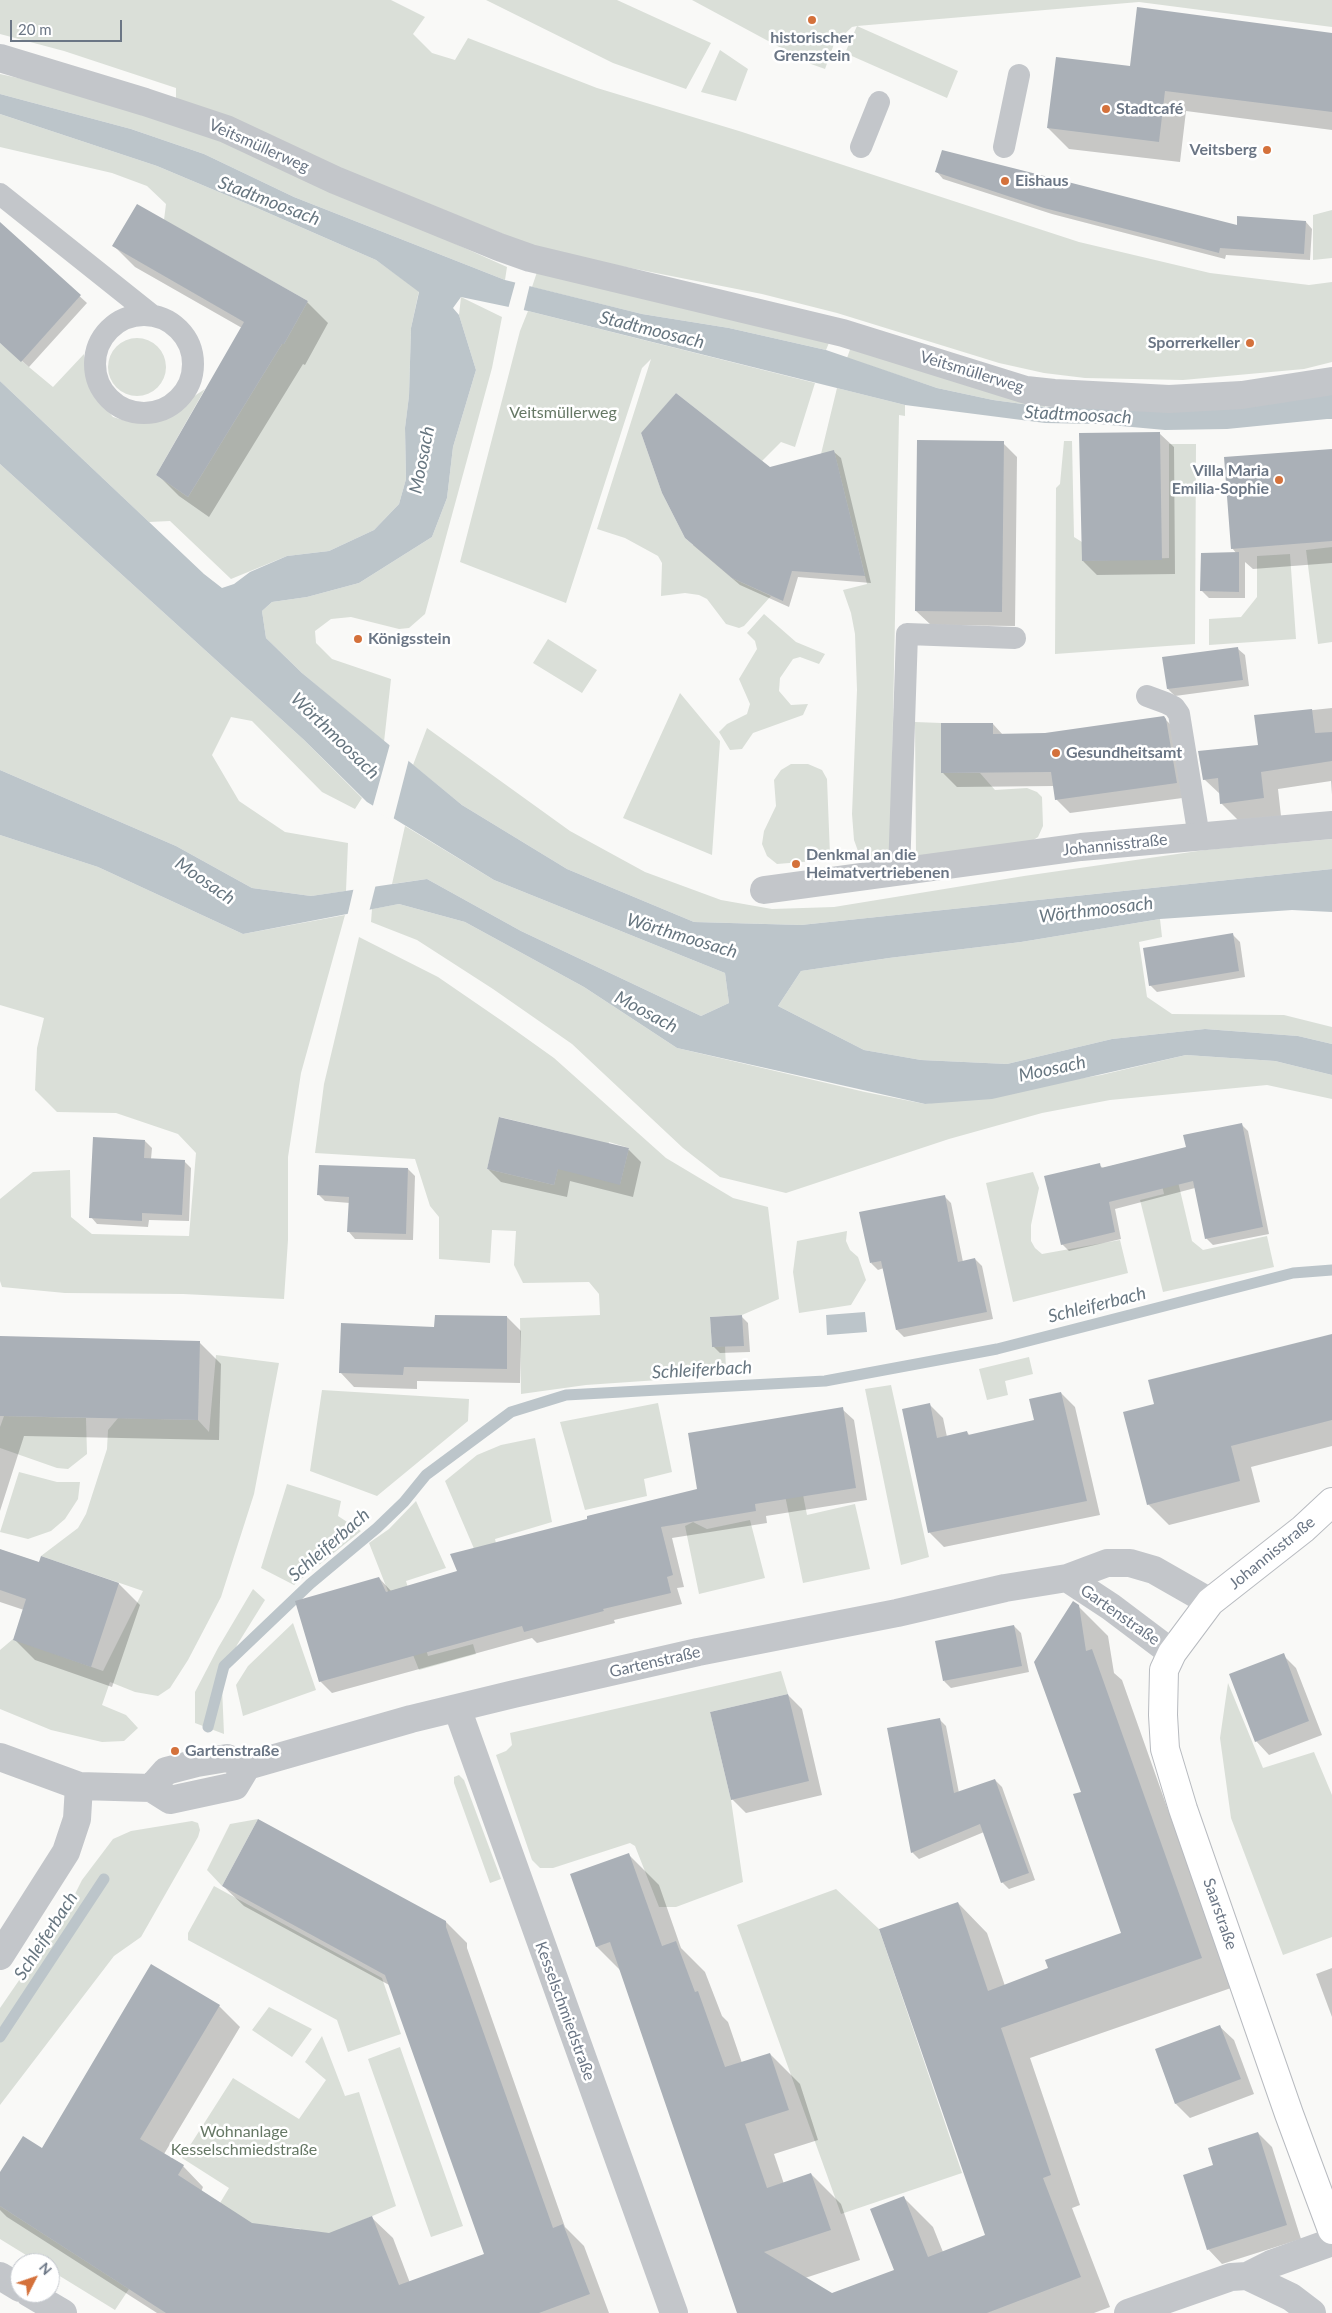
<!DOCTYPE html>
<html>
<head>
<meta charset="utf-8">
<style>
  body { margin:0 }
  #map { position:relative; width:1332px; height:2313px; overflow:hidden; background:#f9f9f7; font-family:Lato,sans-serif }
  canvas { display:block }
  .north { position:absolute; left:10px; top:2253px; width:50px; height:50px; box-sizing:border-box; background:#fff; border:1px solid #c4c8ce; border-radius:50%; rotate:49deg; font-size:14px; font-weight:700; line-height:20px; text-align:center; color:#6b7685 }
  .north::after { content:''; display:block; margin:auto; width:18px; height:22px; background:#d4713b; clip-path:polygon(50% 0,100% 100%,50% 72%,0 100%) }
  .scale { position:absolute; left:10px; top:20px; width:112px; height:22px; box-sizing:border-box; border:2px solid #6b7685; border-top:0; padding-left:6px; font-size:15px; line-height:18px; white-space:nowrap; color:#6b7685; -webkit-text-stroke:4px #fff; paint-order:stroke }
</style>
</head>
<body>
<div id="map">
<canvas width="1332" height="2313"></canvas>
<div class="north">N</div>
<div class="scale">20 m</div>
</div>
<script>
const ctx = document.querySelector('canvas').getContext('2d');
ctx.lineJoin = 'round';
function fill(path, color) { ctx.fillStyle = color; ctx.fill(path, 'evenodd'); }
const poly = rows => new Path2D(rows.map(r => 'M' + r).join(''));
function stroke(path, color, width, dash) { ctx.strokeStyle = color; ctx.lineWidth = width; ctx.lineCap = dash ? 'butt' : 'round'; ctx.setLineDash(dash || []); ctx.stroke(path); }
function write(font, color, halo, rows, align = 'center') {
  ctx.font = font + ' Lato,sans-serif'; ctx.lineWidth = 5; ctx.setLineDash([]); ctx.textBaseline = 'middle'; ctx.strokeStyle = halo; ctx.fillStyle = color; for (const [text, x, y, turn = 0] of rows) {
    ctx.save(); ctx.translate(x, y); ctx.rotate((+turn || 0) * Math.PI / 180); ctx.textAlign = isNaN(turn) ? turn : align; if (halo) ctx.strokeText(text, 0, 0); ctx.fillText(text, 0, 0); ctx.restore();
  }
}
fill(poly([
  [0,0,391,0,425,17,413,34,432,53,455,60,468,38,597,88,739,131,1079,242,1210,273,1309,285,1332,282,1332,362,1304,369,1183,380,1085,378,1044,373,999,363,837,313,762,294,575,257,525,243,176,101,176,88,64,51,0,34],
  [486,0,617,0,711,43,686,89,613,63],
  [692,0,1332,0,1332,27,1139,2,857,26,958,71,947,98,845,53,857,26,852,27,834,44,825,69,811,64],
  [720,50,748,69,736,101,701,92],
  [0,74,77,91,233,144,507,267,505,280,294,197,204,154,131,129,0,94],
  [0,114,157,166,257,208,376,260,419,291,411,328,409,396,405,428,406,479,399,504,374,530,329,551,287,556,231,579,170,521,149,522,0,381,0,343,53,387,84,354,87,378,96,397,113,417,130,422,151,421,173,410,205,389,156,475,188,497,282,344,284,344,308,301,164,220,166,204,147,186,112,173,0,147],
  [1332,210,1332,258,1313,260,1313,215],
  [537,272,831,338,826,350,729,328,642,314,532,287],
  [461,297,502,317,492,368,425,614,409,628,399,629,351,617,331,619,315,631,316,643,332,659,391,679,384,742,302,673,266,638,262,611,272,602,307,597,359,583,432,537,447,498,453,447,476,370,459,315],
  [528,311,815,383,795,447,781,442,762,461,676,393,661,411,675,423,641,433,662,493,685,538,732,578,771,596,744,626,739,628,726,624,707,599,699,595,685,593,661,596,662,563,658,556,625,538,597,529,651,359,642,368,566,603,460,562,520,331],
  '108 367a29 29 0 1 1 58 0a29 29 0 1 1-58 0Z',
  [852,344,1048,396,1045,407,993,400,937,388,847,358],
  [837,388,905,405,905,416,899,415,890,871,869,864,858,851,854,840,852,814,857,690,855,634,851,613,843,590,867,584,834,451,821,454],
  [1064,441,1072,441,1074,537,1082,542,1082,561,1169,558,1169,444,1196,444,1195,644,1055,654,1056,488,1060,484],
  [0,464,303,739,362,798,355,809,322,792,252,721,231,717,212,755,239,801,285,832,348,843,346,891,311,896,252,888,176,846,0,770],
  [1332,547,1332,642,1318,644,1306,550],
  [1290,554,1296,639,1209,645,1209,619,1241,617,1257,597,1257,556],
  [764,614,796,642,825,654,819,664,800,657,793,659,780,678,779,691,791,705,808,704,803,715,753,733,742,749,730,750,719,732,727,724,747,714,750,704,739,679,757,649,755,641,747,633],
  [548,639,597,670,582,693,533,663],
  [680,693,720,741,712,855,623,818],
  [915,722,941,723,942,773,980,773,995,790,1027,788,1037,792,1042,797,1043,826,1038,837,1032,841,916,856],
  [427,728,570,831,645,872,721,900,772,909,834,907,1024,876,1205,850,1332,839,1332,869,801,925,694,922,567,869,462,805,413,765],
  [791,764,808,764,822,770,827,779,830,855,826,860,777,864,767,856,762,844,764,831,776,806,774,780,781,770],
  [405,826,494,880,725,973,729,1003,701,1016,521,931,427,879,392,884],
  [0,835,98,867,243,934,345,915,301,1073,288,1157,288,1240,284,1299,183,1294,65,1293,2,1287,0,1281,0,1199,33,1172,70,1170,71,1217,92,1234,189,1236,196,1153,178,1134,116,1113,57,1112,35,1090,37,1048,44,1018,0,1005],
  [399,904,465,922,584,987,677,1048,865,1092,925,1104,1101,1075,1186,1055,1275,1061,1332,1075,1332,1099,1267,1085,1110,1100,1042,1113,949,1139,786,1193,720,1177,683,1148,572,1044,493,989,417,940,371,922,372,909],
  [1160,919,1162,937,1139,942,1147,997,1172,1014,1284,1015,1332,1027,1332,1044,1298,1036,1205,1029,1112,1039,1007,1064,921,1060,864,1050,778,1006,801,971,889,958,1021,942],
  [359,937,438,977,505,1023,554,1058,666,1158,733,1198,768,1207,779,1299,742,1315,710,1317,712,1347,725,1346,726,1370,702,1377,586,1385,521,1394,520,1318,600,1315,599,1294,589,1282,523,1283,514,1265,516,1231,492,1230,490,1263,439,1259,439,1217,430,1206,415,1159,315,1153,324,1084],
  [500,1117,566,1133,554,1185,487,1169],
  [609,1142,629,1148,620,1184,600,1179],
  [1171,1152,1192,1241,1203,1250,1267,1236,1274,1267,1163,1292,1140,1200,1164,1194,1155,1156],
  [1033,1172,1039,1188,1031,1225,1031,1241,1035,1248,1042,1254,1120,1240,1128,1273,1013,1302,986,1183],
  [847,1231,846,1241,850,1250,858,1257,866,1280,851,1305,799,1313,793,1272,797,1241],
  [216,1355,279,1363,254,1494,221,1597,188,1660,170,1688,158,1696,135,1692,110,1682,102,1705,126,1715,138,1728,124,1741,102,1742,51,1730,0,1709,0,1650,13,1639,103,1671,143,1591,41,1556,78,1528,86,1514,107,1449,108,1430,118,1418,198,1420,209,1432],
  [1029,1357,1033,1374,1005,1381,1008,1395,987,1400,979,1369],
  [891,1385,929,1557,901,1565,865,1389],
  [322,1390,469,1399,468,1421,377,1496,310,1471],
  [658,1403,672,1472,644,1479,647,1496,585,1510,560,1422],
  [4,1416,86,1418,87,1454,68,1469,57,1468,0,1448,0,1427],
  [535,1438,552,1522,495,1539,505,1581,490,1586,445,1481,477,1455,501,1445],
  [793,1444,807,1515,855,1504,870,1569,803,1583,775,1447],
  [19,1472,57,1482,80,1482,78,1499,65,1519,51,1531,28,1539,0,1532],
  [287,1484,341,1501,338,1516,361,1531,294,1585,261,1568],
  [416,1501,446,1568,406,1581,428,1656,473,1644,476,1654,419,1670,369,1543,389,1529],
  [750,1520,765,1578,699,1594,685,1526,693,1522,707,1529],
  [253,1589,265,1600,237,1645,222,1687,224,1734,195,1723,195,1692,218,1648],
  [293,1623,316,1690,243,1716,236,1685,248,1666],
  [781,1671,788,1694,710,1712,731,1800,743,1882,676,1907,659,1907,635,1846,630,1843,553,1868,540,1868,532,1860,496,1755,506,1751,512,1745,510,1733],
  [1228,1683,1263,1768,1314,1752,1332,1795,1332,1937,1283,1955,1231,1818,1220,1738],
  [459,1775,464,1780,501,1879,490,1883,454,1783,454,1777],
  [258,1819,222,1886,207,1870,230,1824],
  [192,1821,198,1823,200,1830,198,1837,141,1937,114,1956,0,2105,0,2008,66,1912,82,1880,113,1839,131,1831],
  [214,1886,382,1978,401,2034,348,2052,337,2020,188,1940,188,1933],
  [836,1889,879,1929,962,2173,841,2214,737,1925],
  [269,2007,312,2029,292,2057,252,2030],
  [322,2036,345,2096,359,2092,396,2206,299,2247,301,2229,266,2225,263,2243,220,2203,229,2188,182,2158,233,2078,299,2119,326,2080,305,2062],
  [400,2047,463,2226,431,2237,368,2059],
  [0,2206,129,2289,115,2310,50,2270,50,2263,39,2263,0,2239]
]), '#dadfd8');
fill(poly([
  [0,94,131,129,204,154,294,197,505,280,642,314,729,328,826,350,937,388,993,400,1045,407,1332,389,1332,419,1327,419,1227,429,1165,430,1099,424,1045,423,905,405,528,311,461,297,453,308,459,315,476,370,453,447,447,498,432,537,359,583,307,597,272,602,262,611,266,638,302,673,462,805,567,869,694,922,801,925,1332,869,1332,912,1292,910,1160,919,1021,942,889,958,801,971,778,1006,864,1050,921,1060,1007,1064,1112,1039,1205,1029,1298,1036,1332,1044,1332,1075,1275,1061,1186,1055,992,1099,925,1104,677,1048,584,987,465,922,399,904,243,934,98,867,0,835,0,770,176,846,252,888,311,896,427,879,521,931,701,1016,729,1003,725,973,494,880,367,802,303,739,0,464,0,381,204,574,222,588,234,584,250,572,287,556,329,551,374,530,399,504,406,479,405,428,409,396,411,328,419,292,376,260,257,208,157,166,0,114],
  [865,1312,867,1332,827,1335,826,1315]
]), '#bcc5ca');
fill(poly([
  [516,280,530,284,523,313,508,309],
  [390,744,409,759,393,821,372,809],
  [376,884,369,912,347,917,354,887]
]), '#f9f9f7');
fill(poly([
  [1332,34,1332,130,1186,111,1180,162,1069,149,1048,128,1131,67],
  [937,172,1238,226,1306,222,1312,229,1310,260,1226,255,1225,259,1052,214,943,179],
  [0,223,87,303,29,367,0,342],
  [114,246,307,302,328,323,305,365,303,364,209,517,179,496,158,475,242,328,135,267],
  [1159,433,1174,447,1175,574,1097,575,1083,561],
  [1003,443,1017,457,1015,626,931,625,916,611],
  [1332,450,1332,563,1253,569,1245,562,1245,598,1209,598,1202,591,1237,554,1232,548],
  [834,452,841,458,871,583,798,577,789,607,740,585,693,545,770,468],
  [1238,649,1245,655,1249,686,1175,696,1168,689,1164,658],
  [1332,708,1332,795,1331,781,1278,789,1281,816,1239,821,1221,803,1221,795,1204,779,1259,746,1256,716],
  [1165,719,1179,733,1190,797,1070,813,1056,799,1054,786,957,787,943,773,993,724,1003,735,1045,734],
  [1233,935,1240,942,1245,977,1157,992,1150,985],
  [500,1118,629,1150,641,1162,633,1197,570,1181,567,1197,501,1182,488,1169],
  [1241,1124,1248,1131,1269,1234,1213,1245,1206,1238,1195,1188,1115,1209,1121,1239,1069,1251,1062,1244,1099,1165,1103,1168,1187,1148],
  [145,1141,152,1148,151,1159,184,1161,191,1168,189,1221,149,1220,148,1227,97,1224,91,1217],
  [408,1169,415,1176,413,1240,355,1239,349,1232,350,1203,325,1201,318,1194],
  [944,1196,951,1203,963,1262,975,1259,982,1266,993,1319,904,1337,897,1330,884,1268,878,1270,871,1263],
  [741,1316,748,1323,750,1352,720,1353,713,1346],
  [507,1317,521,1331,520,1383,417,1381,417,1389,354,1387,340,1372,436,1328],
  [1332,1335,1332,1446,1251,1467,1260,1502,1169,1525,1148,1504,1155,1405],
  [0,1338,200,1343,221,1364,219,1440,24,1436,0,1511],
  [1061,1393,1075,1407,1100,1515,944,1547,930,1533,903,1410,929,1404,943,1418,947,1437,967,1432,970,1436,1036,1421],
  [842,1409,854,1420,867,1500,766,1516,767,1523,672,1538,684,1587,677,1588,682,1604,614,1620,615,1623,537,1643,532,1638,332,1693,320,1681,379,1578,391,1591,459,1572,699,1490],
  [0,1550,39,1563,41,1558,119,1584,140,1605,112,1687,35,1660,14,1639,24,1610,0,1602],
  [1078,1606,1108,1636,1114,1673,1122,1680,1231,1988,1030,2058,1080,2205,1072,2208,1110,2307,1094,2313,738,2313,622,1972,597,1947,572,1874,629,1855,659,1885,681,1948,705,1972,722,2016,728,2022,742,2063,770,2054,800,2084,818,2140,774,2154,784,2184,811,2174,841,2204,860,2260,805,2278,832,2294,896,2270,904,2198,933,2227,943,2252,986,2236,958,1903,987,1933,1005,1986,1050,1969,1123,1934,1083,1792],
  [1014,1626,1021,1633,1029,1672,951,1688,944,1681],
  [1283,1655,1296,1668,1322,1735,1269,1755,1256,1741,1230,1675],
  [788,1695,802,1709,822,1795,746,1813,732,1799],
  [939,1719,946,1726,959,1793,995,1780,1002,1787,1035,1880,1009,1889,1002,1882,984,1832,919,1859,912,1852],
  [223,1886,446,1922,467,1943,467,1948,565,2227,584,2246,609,2313,157,2313,7,2217,0,2210,0,2174,42,2149,152,1966,219,2006,240,2027,164,2154,183,2166,203,2187,201,2192,252,2225,329,2234,372,2218,393,2238,410,2283,486,2255,391,1986,244,1906],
  [1332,1968,1332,2017,1316,1974],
  [1219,2026,1234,2040,1254,2094,1190,2118,1176,2104,1156,2050],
  [1258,2133,1272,2147,1301,2239,1222,2264,1208,2249]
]), '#0003');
stroke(poly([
  [208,1727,224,1666,310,1584,377,1528,404,1502,426,1475,511,1412,566,1395,825,1381,997,1349,1293,1273,1332,1270],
  [0,2037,104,1879]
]), '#bcc5ca', 11);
fill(poly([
  [1137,7,1332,33,1332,112,1165,91,1159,142,1047,128,1056,57,1130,66],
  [942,150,1237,225,1237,216,1306,221,1304,254,1220,248,1219,253,1044,208,935,172],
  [137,204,308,301,284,344,282,344,188,497,156,475,244,322,112,246],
  [0,222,81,295,21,362,0,343],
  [676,393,770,467,834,450,865,576,792,571,783,601,732,578,685,538,662,493,641,433],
  [1160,432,1162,560,1082,561,1079,433],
  [917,440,1004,441,1002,612,915,611],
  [1332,449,1332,541,1231,549,1224,457],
  [1239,552,1239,592,1200,591,1201,553],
  [1238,647,1243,680,1167,689,1162,657],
  [1312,709,1315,733,1332,732,1332,761,1261,772,1264,798,1220,804,1218,778,1203,780,1198,751,1258,745,1254,715],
  [1164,716,1166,719,1177,783,1055,800,1051,772,941,773,941,723,993,723,993,734,1045,733],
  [1233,933,1239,971,1149,986,1143,948],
  [499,1117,629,1148,620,1185,558,1169,554,1185,487,1169],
  [1242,1123,1263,1227,1205,1239,1193,1181,1109,1202,1115,1232,1061,1245,1044,1176,1100,1163,1101,1168,1186,1147,1183,1135],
  [93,1137,145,1140,144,1158,185,1160,182,1215,142,1213,142,1221,89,1218],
  [319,1165,408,1168,406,1234,347,1232,349,1197,317,1195],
  [945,1195,958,1262,975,1258,987,1312,896,1330,881,1261,870,1263,859,1212],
  [435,1315,507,1316,507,1369,404,1367,403,1375,339,1373,341,1323,434,1327],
  [742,1315,744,1346,712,1347,710,1317],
  [1332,1334,1332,1420,1231,1446,1240,1481,1147,1505,1123,1412,1154,1404,1148,1380],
  [0,1336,200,1341,198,1420,0,1416],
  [1061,1392,1087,1501,928,1533,902,1409,930,1403,937,1438,967,1431,968,1435,1034,1420,1029,1399],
  [843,1407,856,1488,755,1504,756,1511,661,1527,673,1575,667,1577,671,1593,603,1609,604,1611,524,1632,522,1626,319,1682,295,1601,379,1577,386,1592,457,1571,450,1554,587,1519,587,1516,697,1489,688,1433],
  [0,1549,39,1562,41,1556,119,1583,91,1667,13,1640,26,1599,0,1590],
  [1073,1601,1079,1605,1086,1651,1092,1649,1202,1958,1001,2028,1051,2175,1043,2178,1081,2277,987,2313,737,2313,610,1942,596,1947,570,1874,629,1853,662,1946,676,1941,695,1992,698,1991,725,2067,770,2053,789,2110,745,2124,767,2188,811,2173,831,2230,764,2252,832,2293,894,2270,870,2209,904,2196,928,2257,985,2235,879,1929,958,1902,988,1991,1048,1968,1045,1960,1121,1933,1073,1794,1081,1792,1034,1662],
  [1014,1625,1022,1666,943,1681,935,1641],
  [1284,1653,1309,1721,1255,1742,1229,1674],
  [788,1694,809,1781,731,1800,710,1712],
  [940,1718,954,1793,995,1779,1029,1873,1001,1883,980,1824,911,1853,887,1728],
  [258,1819,446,1921,446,1927,553,2228,563,2224,590,2294,539,2313,166,2313,0,2206,0,2172,23,2136,42,2148,151,1964,220,2005,140,2139,184,2165,178,2175,252,2223,329,2233,372,2216,399,2285,484,2254,385,1975,222,1886],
  [1220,2025,1241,2079,1175,2104,1155,2049],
  [1258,2132,1287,2225,1207,2250,1183,2175,1213,2165,1208,2148]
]), '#aab0b7');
const secondary = poly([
  [1332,1502,1303,1529,1210,1602,1172,1653,1164,1670,1163,1715,1165,1749,1183,1809,1289,2114,1332,2230]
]);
stroke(secondary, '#b8bbc0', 30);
stroke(poly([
  [861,147,879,102],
  [1004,147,1019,75],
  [0,194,153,316],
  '95 364a49 49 0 1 1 98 0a49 49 0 1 1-98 0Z',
  [1147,696,1166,703,1174,707,1179,714,1199,837],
  [899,872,907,634,1015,638]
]), '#c3c6ca', 22);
stroke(poly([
  [0,58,145,102,226,129,335,180,499,247,530,258,843,333,1026,390,1054,393,1169,399,1242,395,1332,381],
  [764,890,1081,847,1332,825],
  [1067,1578,1111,1607,1172,1653],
  [457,1708,674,2313],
  [0,1757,79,1786,151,1788,170,1800,235,1786,247,1766],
  [151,1788,166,1771,197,1763,227,1758,247,1766,411,1719,514,1694,698,1652,897,1613,1005,1588,1067,1578,1107,1563,1130,1563,1154,1570,1210,1602],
  [0,1956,66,1852,77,1819,79,1786],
  [0,2276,20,2288],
  [1247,2276,1291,2297,1312,2313],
  [29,2293,63,2313],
  [1128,2313,1231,2277,1247,2276,1271,2264,1332,2242]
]), '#c3c6ca', 28);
stroke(secondary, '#fff', 28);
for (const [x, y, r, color] of [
  [812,20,5,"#d4713b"],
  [1106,109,5,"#d4713b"],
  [1267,150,5,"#d4713b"],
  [1005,181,5,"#d4713b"],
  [1250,343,5,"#d4713b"],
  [1279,480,5,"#d4713b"],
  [358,639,5,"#d4713b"],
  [1056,753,5,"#d4713b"],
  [796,864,5,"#d4713b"],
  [175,1751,5,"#d4713b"]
]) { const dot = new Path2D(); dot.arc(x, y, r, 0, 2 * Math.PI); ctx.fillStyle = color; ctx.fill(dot); stroke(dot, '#fff', 2); }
write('bold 16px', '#6b7685', '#fff', [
  ["historischer",812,38,"center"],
  ["Grenzstein",812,56,"center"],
  ["Stadtcafé",1116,109],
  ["Veitsberg",1257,150,"right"],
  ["Eishaus",1015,181],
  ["Sporrerkeller",1240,343,"right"],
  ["Villa Maria",1269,471,"right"],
  ["Emilia-Sophie",1269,489,"right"],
  ["Königsstein",368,639],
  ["Gesundheitsamt",1066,753],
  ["Denkmal an die",806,855],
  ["Heimatvertriebenen",806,873],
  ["Gartenstraße",185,1751]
], 'left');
write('16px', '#6b7685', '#fff', [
  ["Veitsmüllerweg",259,146,24],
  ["Veitsmüllerweg",972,372,17],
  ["Johannisstraße",1115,845,-6],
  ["Johannisstraße",1272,1553,-39],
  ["Gartenstraße",1120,1615,35],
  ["Gartenstraße",655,1662,-13],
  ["Saarstraße",1220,1914,71],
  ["Kesselschmiedstraße",565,2011,70]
]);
write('16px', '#667865', '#fff', [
  ["Veitsmüllerweg",563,413],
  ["Wohnanlage",244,2132],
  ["Kesselschmiedstraße",244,2150]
]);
write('italic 18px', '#677680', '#fff', [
  ["Stadtmoosach",269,201,21],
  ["Stadtmoosach",652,330,14],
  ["Stadtmoosach",1078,415,3],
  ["Moosach",422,460,-79],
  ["Wörthmoosach",335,736,44],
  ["Moosach",205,881,35],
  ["Wörthmoosach",1096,910,-7],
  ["Wörthmoosach",682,936,17],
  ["Moosach",646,1012,28],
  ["Moosach",1052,1069,-12],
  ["Schleiferbach",1097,1305,-14],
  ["Schleiferbach",702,1370,-3],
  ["Schleiferbach",329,1545,-41],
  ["Schleiferbach",46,1936,-57]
]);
</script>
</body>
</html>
